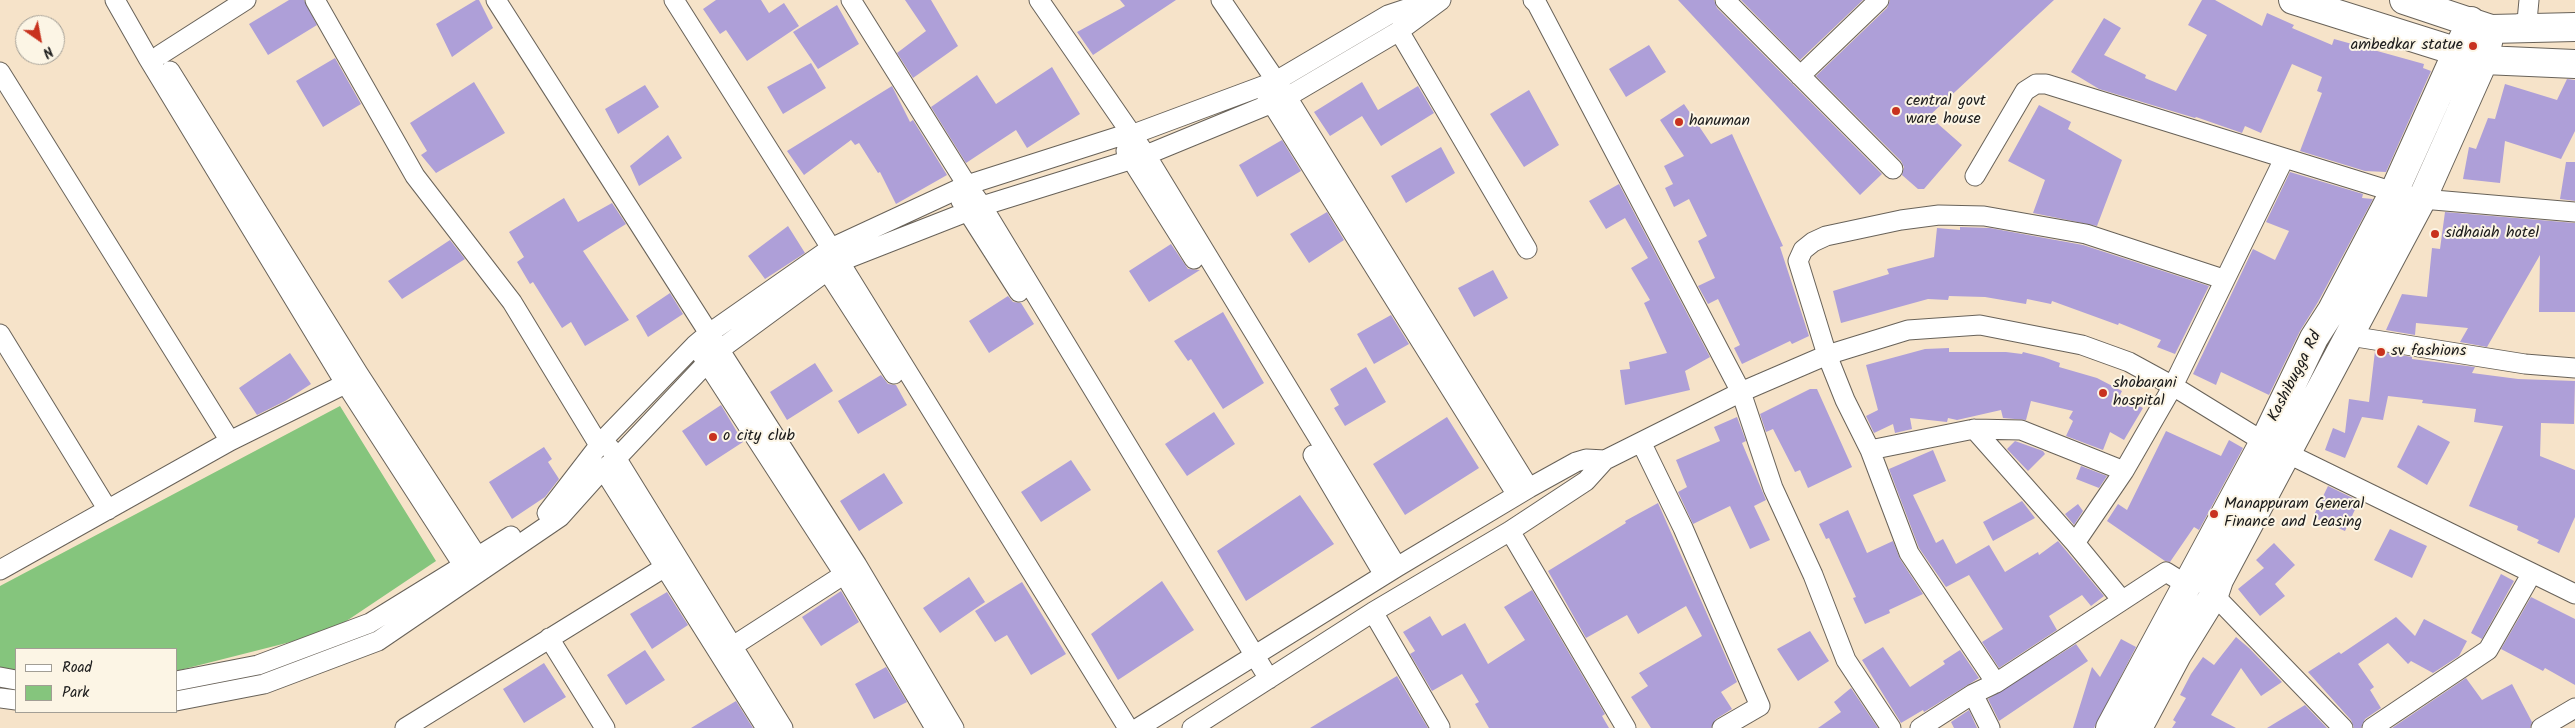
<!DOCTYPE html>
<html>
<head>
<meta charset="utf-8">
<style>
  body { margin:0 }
  #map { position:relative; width:2575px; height:728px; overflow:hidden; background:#f6e3c9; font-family:Kalam,sans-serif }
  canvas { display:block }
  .legend { position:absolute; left:15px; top:648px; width:162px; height:65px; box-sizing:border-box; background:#fcf5e5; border:1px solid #a29e95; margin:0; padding:6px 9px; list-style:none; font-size:15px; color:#1c1c1c }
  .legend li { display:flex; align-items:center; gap:10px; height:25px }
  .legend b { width:25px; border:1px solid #a29e95 }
  .north { position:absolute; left:15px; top:15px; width:50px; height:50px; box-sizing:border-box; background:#fcf5e5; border:1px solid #a29e95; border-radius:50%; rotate:147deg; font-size:14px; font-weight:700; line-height:20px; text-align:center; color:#1c1c1c }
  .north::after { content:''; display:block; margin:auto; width:18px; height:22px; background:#c8321e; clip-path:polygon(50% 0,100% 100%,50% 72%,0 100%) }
</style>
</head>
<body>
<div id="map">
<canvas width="2575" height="728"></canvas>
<ul class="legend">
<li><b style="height:6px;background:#fff"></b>Road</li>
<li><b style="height:14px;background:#85c57d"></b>Park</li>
</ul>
<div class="north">N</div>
</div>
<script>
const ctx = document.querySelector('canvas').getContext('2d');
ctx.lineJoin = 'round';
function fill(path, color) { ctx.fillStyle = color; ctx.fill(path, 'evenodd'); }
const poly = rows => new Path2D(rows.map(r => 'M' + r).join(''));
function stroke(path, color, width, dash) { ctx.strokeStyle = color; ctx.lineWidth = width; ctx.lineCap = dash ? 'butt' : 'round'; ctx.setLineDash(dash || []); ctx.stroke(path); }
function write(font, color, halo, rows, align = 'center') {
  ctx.font = font + ' Kalam,sans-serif'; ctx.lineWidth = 4; ctx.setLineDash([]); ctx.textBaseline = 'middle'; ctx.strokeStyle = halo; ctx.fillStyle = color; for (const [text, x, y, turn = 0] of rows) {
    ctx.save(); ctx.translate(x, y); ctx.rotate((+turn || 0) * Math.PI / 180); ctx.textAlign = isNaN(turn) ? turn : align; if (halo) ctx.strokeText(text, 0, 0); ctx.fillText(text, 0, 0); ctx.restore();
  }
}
fill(poly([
  [340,406,436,561,330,632,176,671,176,649,16,649,16,670,0,667,0,586]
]), '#85c57d');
fill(poly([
  [289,0,304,0,317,25,268,55,249,24],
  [476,0,479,0,493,28,452,57,436,24],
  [716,0,761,0,769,13,784,3,799,26,747,61,726,30,720,34,703,9],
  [905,0,931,0,958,46,913,78,897,53,926,31],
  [1120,0,1176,0,1093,55,1077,32,1125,6],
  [1678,0,1714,0,1717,8,1882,174,1860,195],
  [1741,0,1863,0,1800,60],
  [1890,0,2054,0,1929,116,1962,145,1924,189,1918,189,1902,175,1904,167,1901,161,1816,76,1887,8],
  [2202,0,2215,0,2262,26,2267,13,2294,25,2292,28,2332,45,2334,39,2424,64,2423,68,2431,71,2386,172,2365,171,2300,151,2322,93,2317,91,2322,77,2292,64,2261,133,2245,126,2242,133,2196,117,2195,118,2099,89,2071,72,2104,18,2121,28,2104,55,2146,75,2145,78,2176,91,2207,35,2188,25],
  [837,5,859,44,818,69,793,32],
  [1649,45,1666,72,1626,97,1609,69],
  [335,58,361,104,323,127,296,81],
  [811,63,826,88,783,114,767,87],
  [1052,67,1080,114,1027,148,1016,130,966,163,931,107,977,75,996,104],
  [2567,79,2575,80,2575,131,2561,159,2505,141,2500,183,2463,179,2469,147,2476,149,2488,118,2495,119,2505,84,2557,100],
  [474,82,505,133,436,173,421,155,427,151,410,123],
  [1362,82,1378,110,1418,86,1434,113,1381,146,1362,116,1330,136,1314,112],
  [645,85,659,107,618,134,605,109],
  [892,86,910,122,913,120,947,175,896,204,880,172,878,173,859,143,855,145,851,140,804,175,787,151],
  [1529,90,1559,145,1524,167,1490,114],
  [1684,104,1711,144,1732,134,1783,246,1780,247,1809,336,1792,344,1790,341,1742,364,1734,348,1740,345,1718,299,1708,304,1698,286,1715,278,1698,241,1707,236,1689,199,1674,207,1665,188,1673,184,1664,166,1684,156,1660,120],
  [2039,105,2071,122,2068,129,2122,160,2097,226,2033,213,2045,180,2008,161],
  [668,135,682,158,639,186,630,166],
  [1282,140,1301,171,1257,197,1239,165],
  [1441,147,1455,173,1406,203,1391,176],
  [2566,162,2575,162,2575,201,2560,199],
  [2290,172,2363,194,2362,198,2373,199,2318,302,2300,331,2269,395,2221,372,2216,385,2193,374,2253,249,2275,260,2289,231,2266,222],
  [1619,184,1710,357,1685,371,1690,390,1625,405,1620,370,1630,369,1629,362,1667,353,1644,303,1650,300,1631,268,1648,258,1625,218,1606,229,1589,201],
  [564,198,578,222,612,203,626,224,583,251,629,320,585,346,571,322,562,328,533,282,530,284,517,262,524,257,509,232],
  [1327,212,1344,240,1309,263,1290,234],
  [2445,212,2575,223,2575,312,2539,312,2540,255,2487,347,2460,342,2468,328,2416,323,2415,335,2386,330,2402,294,2427,297,2432,248,2440,249],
  [788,226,805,253,765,279,748,256],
  [1960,227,1990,228,2083,245,2209,286,2175,354,2157,347,2161,340,2119,323,2118,325,2052,301,2051,304,2027,299,2026,304,1985,297,1949,296,1948,300,1928,299,1841,323,1833,291,1889,274,1887,269,1934,257,1937,228,1960,230],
  [450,240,465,259,402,299,388,281],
  [1171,244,1188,269,1200,270,1149,302,1129,271],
  [1493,270,1508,298,1474,317,1458,288],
  [670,293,683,314,648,337,636,316],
  [1008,296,1013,302,1021,303,1034,324,989,353,969,321],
  [1223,312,1264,383,1223,409,1191,359,1188,361,1174,341],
  [1391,315,1409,344,1374,364,1357,334],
  [1949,348,1949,352,2006,352,2022,354,2023,352,2043,357,2060,363,2059,367,2097,378,2122,391,2120,395,2143,408,2124,440,2110,432,2103,450,2066,436,2073,421,2069,418,2073,411,2031,401,2026,420,2003,418,2001,410,1957,420,1948,418,1947,422,1910,418,1912,429,1895,433,1893,424,1874,433,1866,416,1878,410,1866,365,1925,349],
  [2375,351,2412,357,2412,359,2475,367,2472,373,2518,379,2575,381,2574,424,2541,423,2540,456,2575,470,2575,517,2559,553,2537,543,2539,540,2517,530,2518,526,2469,506,2503,426,2474,422,2476,409,2422,403,2423,400,2388,396,2383,420,2362,417,2345,458,2325,450,2333,428,2345,433,2349,399,2369,402],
  [290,353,311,384,285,401,257,415,239,388],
  [815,363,833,391,787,420,770,392],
  [1366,367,1386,402,1345,426,1334,408,1339,405,1330,389],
  [881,375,888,384,896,385,907,405,858,434,838,401],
  [1810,389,1817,389,1852,467,1808,488,1800,470,1795,472,1773,429,1766,432,1760,414],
  [721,405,743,442,706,466,682,431],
  [1214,412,1235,444,1187,476,1165,444],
  [1447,417,1479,468,1405,515,1373,464],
  [1737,417,1746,441,1742,443,1766,500,1754,506,1770,540,1750,549,1730,506,1693,524,1678,492,1687,487,1676,460,1720,441,1714,427],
  [2418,425,2450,442,2427,485,2397,467],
  [2166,431,2221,456,2229,440,2243,448,2199,530,2194,527,2170,562,2165,561,2107,521,2118,504,2127,510],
  [2015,441,2043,451,2045,454,2028,471,2007,449],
  [544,447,552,459,548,462,559,479,545,497,512,519,489,482],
  [1933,450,1946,481,1913,495,1936,543,1943,539,1956,564,1989,545,2005,572,2038,552,2039,555,2058,541,2104,596,2091,606,2082,595,2049,616,2057,630,1999,668,1982,642,2003,629,1969,575,1946,587,1919,548,1889,469],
  [1071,460,1091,490,1041,522,1021,492],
  [2081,466,2107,476,2099,488,2076,479],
  [884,473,903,503,859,531,840,501],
  [2328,486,2359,501,2345,531,2313,517],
  [1300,495,1334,544,1246,601,1217,551],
  [2022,501,2035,518,1993,541,1983,522],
  [1658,503,1737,682,1721,692,1732,709,1716,719,1711,728,1651,728,1631,697,1648,686,1639,673,1702,636,1686,606,1638,634,1627,615,1586,638,1548,571,1626,523,1625,521],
  [2078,504,2083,511,2074,525,2065,514],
  [1848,510,1867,553,1893,541,1900,559,1923,594,1889,610,1890,613,1865,624,1853,598,1856,597,1829,538,1826,539,1819,524],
  [2390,529,2427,546,2412,578,2374,560],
  [2274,543,2295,565,2275,584,2285,596,2260,616,2238,589,2264,568,2256,560],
  [2501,574,2514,581,2482,639,2471,633],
  [969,577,985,602,940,633,923,608],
  [1162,581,1194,630,1118,680,1091,634],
  [1022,582,1066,654,1031,675,1007,635,995,642,975,611],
  [1532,590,1605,714,1602,716,1609,728,1489,728,1475,704,1479,702,1462,674,1432,691,1410,654,1415,651,1403,632,1430,616,1442,636,1465,623,1488,664,1525,640,1504,607],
  [841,591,859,622,821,646,802,617],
  [667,592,688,625,652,649,630,614],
  [2531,597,2575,619,2575,685,2545,668,2543,671,2501,649],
  [2396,617,2415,636,2424,619,2467,641,2459,656,2433,673,2411,661,2408,664,2388,643,2358,664,2374,687,2370,690,2381,708,2365,719,2361,728,2354,728,2351,720,2308,672,2339,652,2341,654],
  [1810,631,1829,661,1798,681,1777,649],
  [2236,637,2249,648,2282,682,2261,696,2241,668,2211,715,2236,728,2172,728,2176,722,2173,720,2186,698,2180,695,2191,674,2203,657,2214,665],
  [2121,639,2136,647,2094,728,2073,728,2092,667,2100,677],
  [2076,644,2088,661,1999,721,1988,699],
  [1883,647,1910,687,1945,664,1943,661,1960,650,1979,678,1924,712,1923,710,1901,723,1862,660],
  [645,650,665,680,626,705,607,675],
  [544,663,566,697,524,723,503,689],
  [886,667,907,702,874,719,855,684],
  [1397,676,1428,728,1310,728],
  [2466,678,2482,700,2512,684,2532,722,2530,728,2392,728],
  [1851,688,1878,728,1818,728,1841,712,1834,702],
  [736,701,753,728,691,728],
  [2305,705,2327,728,2267,728],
  [1969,710,1977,728,1954,728,1951,722]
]), '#ae9fd8');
const minor = poly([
  [115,0,148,58,342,378,463,565],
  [315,0,415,176,512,302,599,445],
  [496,0,857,565,954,728],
  [674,0,831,248,1128,728],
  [851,0,967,185,982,206,1269,679],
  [1039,0,1146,155,1397,567],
  [1221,0,1287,97,1529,488],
  [1533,0,1537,4,1741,392,1773,488,1813,575,1846,660,1891,728],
  [1725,0,1893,169],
  [2511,27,2527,21,2529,0],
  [1399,31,1527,249],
  [160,55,246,0],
  [170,71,358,373,477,556],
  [0,72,230,441],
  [1800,76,1879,0],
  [1266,94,1517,495],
  [1126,151,1194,259],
  [1975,176,2025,91,2036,84,2046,84,2394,192,2422,199,2575,212],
  [961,201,1019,292],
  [821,261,894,374],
  [0,334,108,510],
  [2350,336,2525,364,2575,368],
  [700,352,844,574,935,728],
  [1974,429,2075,543],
  [1641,442,1683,528,1760,706,1722,728],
  [610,448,783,728],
  [1870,450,1974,429,2021,430,2124,471],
  [1313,455,1384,575],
  [603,469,766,728],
  [547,513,604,439,695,345,708,334,831,248,967,185,1117,137,1131,135,1276,81,1388,15,1430,1],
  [1510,531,1626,728],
  [0,570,230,441,345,384],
  [2214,595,2343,728],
  [2121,599,2075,543,2124,471,2173,386,2284,159],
  [1373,612,1440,727],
  [549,638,605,728],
  [733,646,854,568],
  [0,677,16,680],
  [176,681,258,665,370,623,511,536],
  [1996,683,1909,553,1870,450,1845,400,1827,355,1798,261,1803,250,1813,242,1826,236,1901,220,1939,215,1984,216,2086,234,2223,279],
  [1973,694,1990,728],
  [0,698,16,700],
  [176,701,264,684,378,641,560,517,603,469,616,459,718,351,839,262,982,206,1146,155,1287,97,1399,31,1441,0],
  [405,728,678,559],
  [1138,728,1397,567,1529,488,1576,462,1586,459,1605,460],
  [1192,728,1373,612,1510,531,1586,481,1605,460,1741,392,1827,355,1908,330,1980,325,2082,345,2129,362,2173,386,2264,442,2575,594],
  [1920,728,1973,694,1996,683,2166,572,2187,585,2198,583],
  [2372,728,2488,650,2532,573],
  [2541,728,2575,708]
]);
const secondary = poly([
  [2293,0,2484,60,2575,64],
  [2404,0,2491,29,2575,27],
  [2110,728,2264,442,2314,338,2332,310,2394,192,2471,21],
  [2138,728,2177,655,2214,595,2219,580,2422,199,2484,60,2491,29]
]);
stroke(minor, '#686259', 21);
stroke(secondary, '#686259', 30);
stroke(minor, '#fff', 19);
stroke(secondary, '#fff', 28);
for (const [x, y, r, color] of [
  [2473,46,5,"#c8321e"],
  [1896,111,5,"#c8321e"],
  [1679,122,5,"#c8321e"],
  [2435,234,5,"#c8321e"],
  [2381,352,5,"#c8321e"],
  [2103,393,5,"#c8321e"],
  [713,437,5,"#c8321e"],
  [2214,514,5,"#c8321e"]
]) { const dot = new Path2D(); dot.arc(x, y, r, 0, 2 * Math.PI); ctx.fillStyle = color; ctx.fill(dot); stroke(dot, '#fcf5e5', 2); }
write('16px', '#1c1c1c', '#fcf5e5', [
  ["ambedkar statue",2463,46,"right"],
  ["central govt",1906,102],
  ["ware house",1906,120],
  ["hanuman",1689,122],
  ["sidhaiah hotel",2445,234],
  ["sv fashions",2391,352],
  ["shobarani",2113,384],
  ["hospital",2113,402],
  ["o city club",723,437],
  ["Manappuram General",2224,505],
  ["Finance and Leasing",2224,523]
], 'left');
write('16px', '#1c1c1c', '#fcf5e5', [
  ["Kashibugga Rd",2296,377,-63]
]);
</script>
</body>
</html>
